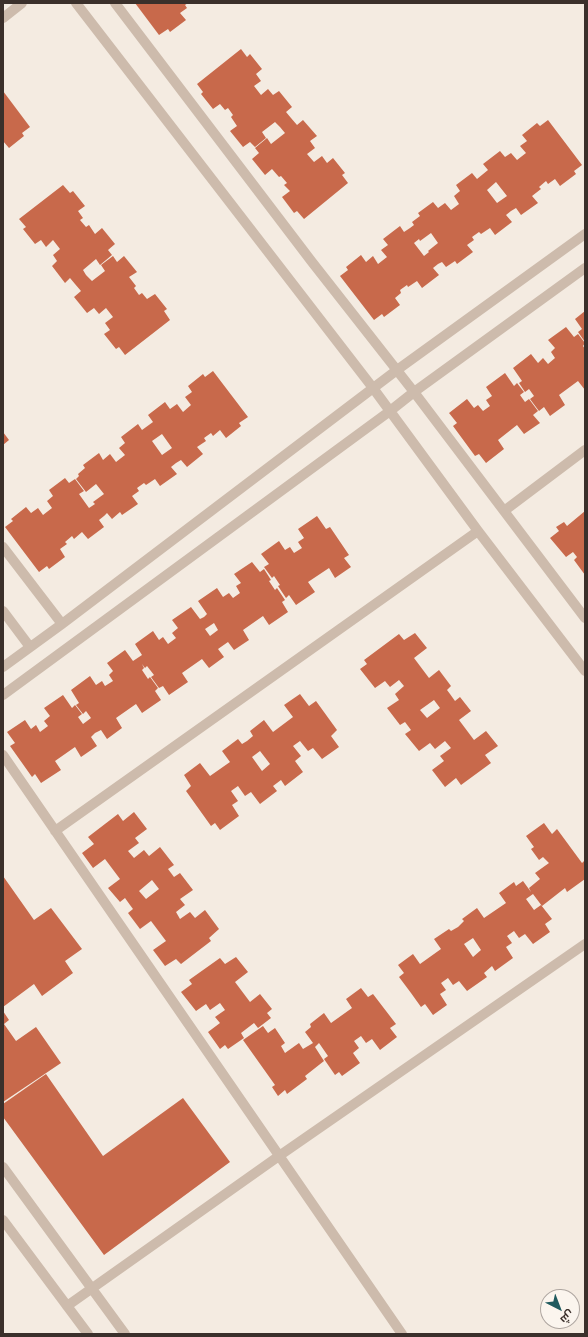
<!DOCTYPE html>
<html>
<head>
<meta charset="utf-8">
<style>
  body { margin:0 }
  #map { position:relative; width:588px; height:1337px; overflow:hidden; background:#f4ebe1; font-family:Montserrat,Cairo,sans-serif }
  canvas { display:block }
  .frame { position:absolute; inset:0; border:4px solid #3b302b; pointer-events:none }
  .north { position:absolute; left:540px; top:1289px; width:40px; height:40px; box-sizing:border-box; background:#fbf5ee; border:1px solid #aea6a0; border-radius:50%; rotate:138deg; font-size:11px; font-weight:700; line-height:16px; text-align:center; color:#3b302b }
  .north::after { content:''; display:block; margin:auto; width:14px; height:18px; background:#1f5a5e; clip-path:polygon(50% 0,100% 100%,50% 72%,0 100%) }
</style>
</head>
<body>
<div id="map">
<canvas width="588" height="1337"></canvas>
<div class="frame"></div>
<div class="north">ش</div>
</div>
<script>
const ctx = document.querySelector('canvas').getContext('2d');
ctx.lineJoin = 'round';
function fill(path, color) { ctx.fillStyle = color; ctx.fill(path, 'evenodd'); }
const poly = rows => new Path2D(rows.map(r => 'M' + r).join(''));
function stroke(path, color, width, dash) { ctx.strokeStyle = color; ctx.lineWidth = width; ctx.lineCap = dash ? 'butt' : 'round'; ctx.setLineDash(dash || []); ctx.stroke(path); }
fill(poly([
  [135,3,188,3,185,5,187,8,180,13,186,20,170,32,168,29,159,35],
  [241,49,247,57,250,54,262,69,256,74,261,81,254,86,261,95,268,89,273,95,279,91,292,107,286,112,291,118,297,125,303,120,317,136,310,141,315,148,307,154,314,162,322,156,327,163,333,158,345,173,342,175,348,183,304,219,297,211,294,213,282,197,290,191,284,185,287,183,281,176,279,177,272,169,265,175,252,159,259,153,255,148,267,138,271,144,285,133,280,127,275,122,262,132,266,138,255,147,250,142,243,147,230,131,237,126,231,117,233,115,228,108,225,110,220,104,213,109,201,94,203,92,197,84],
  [3,91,30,127,22,133,24,136,9,148,3,141],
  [548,120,582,165,574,171,576,174,560,186,555,179,548,184,546,181,539,187,541,189,532,196,538,203,521,215,516,208,511,211,506,215,512,222,495,235,490,228,481,234,479,232,472,237,474,240,467,245,473,252,457,264,455,261,446,267,442,262,438,264,433,268,439,275,422,288,417,281,408,287,407,285,400,290,401,293,395,298,400,305,384,317,382,314,374,320,340,276,348,270,346,267,361,255,366,262,373,256,378,264,387,257,381,250,388,245,383,239,400,226,404,232,410,228,414,225,412,222,420,216,418,213,433,202,438,208,445,203,451,210,459,204,454,196,460,191,456,185,472,173,477,179,488,170,483,164,500,151,505,157,511,153,517,160,526,153,520,146,527,141,522,135,537,123,540,126],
  [496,182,507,196,497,203,487,190],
  [431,233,438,243,428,251,429,252,424,256,414,243,419,239,420,241],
  [63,185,70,193,73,191,85,206,78,211,83,218,80,220,86,227,89,225,95,234,102,228,115,244,108,250,112,255,100,265,96,259,83,270,86,275,92,281,105,271,101,265,113,256,117,262,124,256,137,272,129,277,136,286,134,288,139,295,142,293,147,299,155,294,167,309,164,311,170,320,125,355,119,347,116,349,104,334,110,330,105,323,113,317,106,308,99,314,94,308,87,313,74,297,81,291,75,284,70,278,65,283,52,266,57,261,53,255,60,249,53,240,46,247,41,240,35,244,23,229,26,227,19,219],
  [585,311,585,342,578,332,582,329,575,319],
  [566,327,574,337,578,334,585,343,583,346,585,349,585,390,578,381,559,395,565,405,550,416,544,407,539,411,530,399,534,396,529,389,525,392,519,383,522,381,513,368,531,354,538,363,543,358,548,364,555,358,551,352,555,348,548,340],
  [213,371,248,417,239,423,241,426,226,438,220,430,213,436,211,433,204,438,206,441,197,447,203,454,187,467,181,460,176,463,171,467,177,474,160,486,155,479,146,485,144,483,137,488,139,491,132,496,138,504,122,515,120,512,112,519,107,513,104,516,99,520,104,527,88,539,82,532,74,539,72,536,65,542,67,544,60,549,65,557,49,569,47,566,39,572,5,527,13,521,11,519,26,507,31,513,38,508,43,515,52,508,47,501,53,496,49,490,65,478,69,483,75,479,84,491,79,494,89,508,95,504,93,502,104,494,96,484,86,492,76,479,79,476,78,474,85,468,83,465,99,453,103,460,110,454,116,462,125,455,119,448,125,443,121,437,138,424,142,430,153,422,148,415,165,402,170,409,177,404,183,412,191,405,185,397,192,392,188,386,203,374,205,377],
  [162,434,172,448,162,455,152,441],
  [505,373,514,386,517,383,524,392,520,395,525,402,529,399,538,411,533,415,540,423,524,434,517,425,498,440,504,449,486,463,479,454,475,456,453,426,457,423,449,413,467,399,474,408,478,405,483,411,490,406,486,400,492,396,486,387],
  [3,432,9,440,3,445],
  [585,511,585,575,574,560,577,557,573,552,566,557,550,538,559,531,556,527,564,522,567,526],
  [317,516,326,529,330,527,349,555,344,558,351,567,335,578,329,568,308,582,315,592,296,605,289,595,286,598,278,586,280,585,274,576,272,578,264,567,269,564,261,554,279,541,285,550,290,547,294,553,302,548,298,542,304,538,298,529],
  [252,562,260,572,264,569,271,580,269,581,275,590,277,588,285,600,282,602,288,612,269,625,263,616,243,630,249,640,234,650,228,642,218,649,224,657,209,668,202,659,182,673,188,682,169,695,163,686,159,688,151,677,154,675,147,666,145,668,142,664,144,668,142,670,148,679,150,677,158,688,155,691,161,700,142,713,136,704,116,718,122,728,107,739,101,730,95,733,91,737,97,746,81,757,75,747,55,761,61,770,41,783,35,774,32,777,10,746,15,743,7,732,25,720,31,729,36,725,40,732,48,726,44,721,50,716,44,708,63,695,72,708,75,705,82,714,78,717,83,724,91,718,86,711,83,714,76,705,79,703,71,690,90,676,96,685,102,681,105,686,113,681,109,675,113,671,107,663,125,650,133,661,142,655,135,644,153,631,159,640,163,637,168,644,176,638,172,633,178,628,172,620,191,607,200,619,204,617,207,614,198,601,217,588,223,597,229,593,233,598,240,593,236,586,241,583,234,574],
  [214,623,218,630,210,636,205,629],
  [415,633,427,648,414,658,429,678,439,670,451,686,447,690,450,694,455,701,460,697,471,711,459,720,474,740,486,731,498,746,485,755,491,763,461,785,456,778,445,787,432,770,444,761,440,756,451,748,445,741,435,749,430,743,419,751,405,734,411,730,405,722,400,725,387,708,399,700,395,694,404,686,399,680,390,687,385,681,375,688,360,669,367,664,364,660,399,634,404,640],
  [434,700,440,708,427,718,420,710],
  [300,694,309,706,316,701,337,730,331,736,339,747,322,759,313,748,308,751,300,741,293,746,301,756,295,761,303,772,285,786,281,780,273,786,277,791,260,804,251,792,245,796,238,786,231,791,238,801,232,805,239,816,220,830,215,823,211,826,186,791,191,786,184,775,200,763,210,776,230,762,222,751,238,739,242,744,247,741,253,736,250,731,264,720,273,732,293,717,284,705],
  [253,750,256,754,260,751,270,764,262,771,252,757,256,754],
  [134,812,147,829,135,838,139,843,128,851,134,858,144,850,149,856,160,847,174,865,168,869,174,877,180,873,193,890,180,899,185,905,176,912,180,919,190,912,195,918,205,910,219,929,209,938,211,941,181,964,176,959,165,966,153,950,166,941,151,921,140,929,128,913,133,909,130,905,125,898,120,902,108,888,120,879,105,859,93,868,82,853,94,844,88,837,118,814,123,821],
  [152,880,159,889,146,899,139,891],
  [544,823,552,834,557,829,582,863,585,860,585,879,567,892,565,888,542,906,533,894,526,899,534,910,541,905,552,919,545,924,550,932,533,944,525,934,519,938,514,931,507,936,512,943,506,947,513,958,495,971,492,966,484,973,487,977,467,991,459,981,453,985,448,978,441,983,446,990,440,994,447,1005,433,1015,425,1004,421,1007,411,993,399,977,404,973,398,965,413,954,420,964,441,949,434,939,449,929,451,931,458,927,464,921,462,919,477,908,484,918,506,903,499,893,514,882,516,886,523,881,531,892,529,888,540,879,535,873,549,863,543,857,539,860,531,849,534,847,526,836],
  [473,938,481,950,473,957,464,944],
  [3,876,34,920,51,908,82,949,65,961,73,973,42,996,34,984,3,1007],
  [236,957,248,972,235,982,250,1002,260,994,272,1009,267,1013,271,1018,258,1028,254,1023,241,1033,244,1038,228,1049,225,1045,220,1049,208,1032,220,1023,215,1017,225,1010,220,1003,210,1010,206,1004,196,1011,181,992,192,984,189,980,220,958,225,964],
  [361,988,368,997,373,994,396,1024,390,1028,397,1037,380,1050,372,1039,366,1043,361,1036,354,1041,359,1048,353,1053,360,1063,342,1076,339,1072,335,1075,324,1059,328,1056,319,1043,315,1047,324,1061,305,1076,307,1079,287,1094,285,1090,278,1096,272,1087,275,1085,243,1040,263,1026,268,1033,275,1028,285,1043,281,1046,285,1053,299,1043,303,1049,313,1043,305,1032,311,1027,310,1024,324,1013,331,1023,352,1008,346,999],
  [3,1011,9,1020,4,1024,16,1041,36,1027,61,1063,3,1102],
  [46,1074,103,1156,183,1098,230,1162,104,1255,3,1117,3,1104]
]), '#c8694b');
stroke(poly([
  [76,3,373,388,478,531,585,671],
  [115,3,312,262,414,392,585,618],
  [3,18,22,3],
  [504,511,585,450],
  [3,547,62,624],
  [3,611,30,647],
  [3,667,62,624,397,370,585,234],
  [3,695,390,411,414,392,585,268],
  [3,755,402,1334],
  [55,831,478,531],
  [3,1167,125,1334],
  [3,1220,88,1334],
  [67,1306,279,1156,585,944]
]), '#cdbbac', 10);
</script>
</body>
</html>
